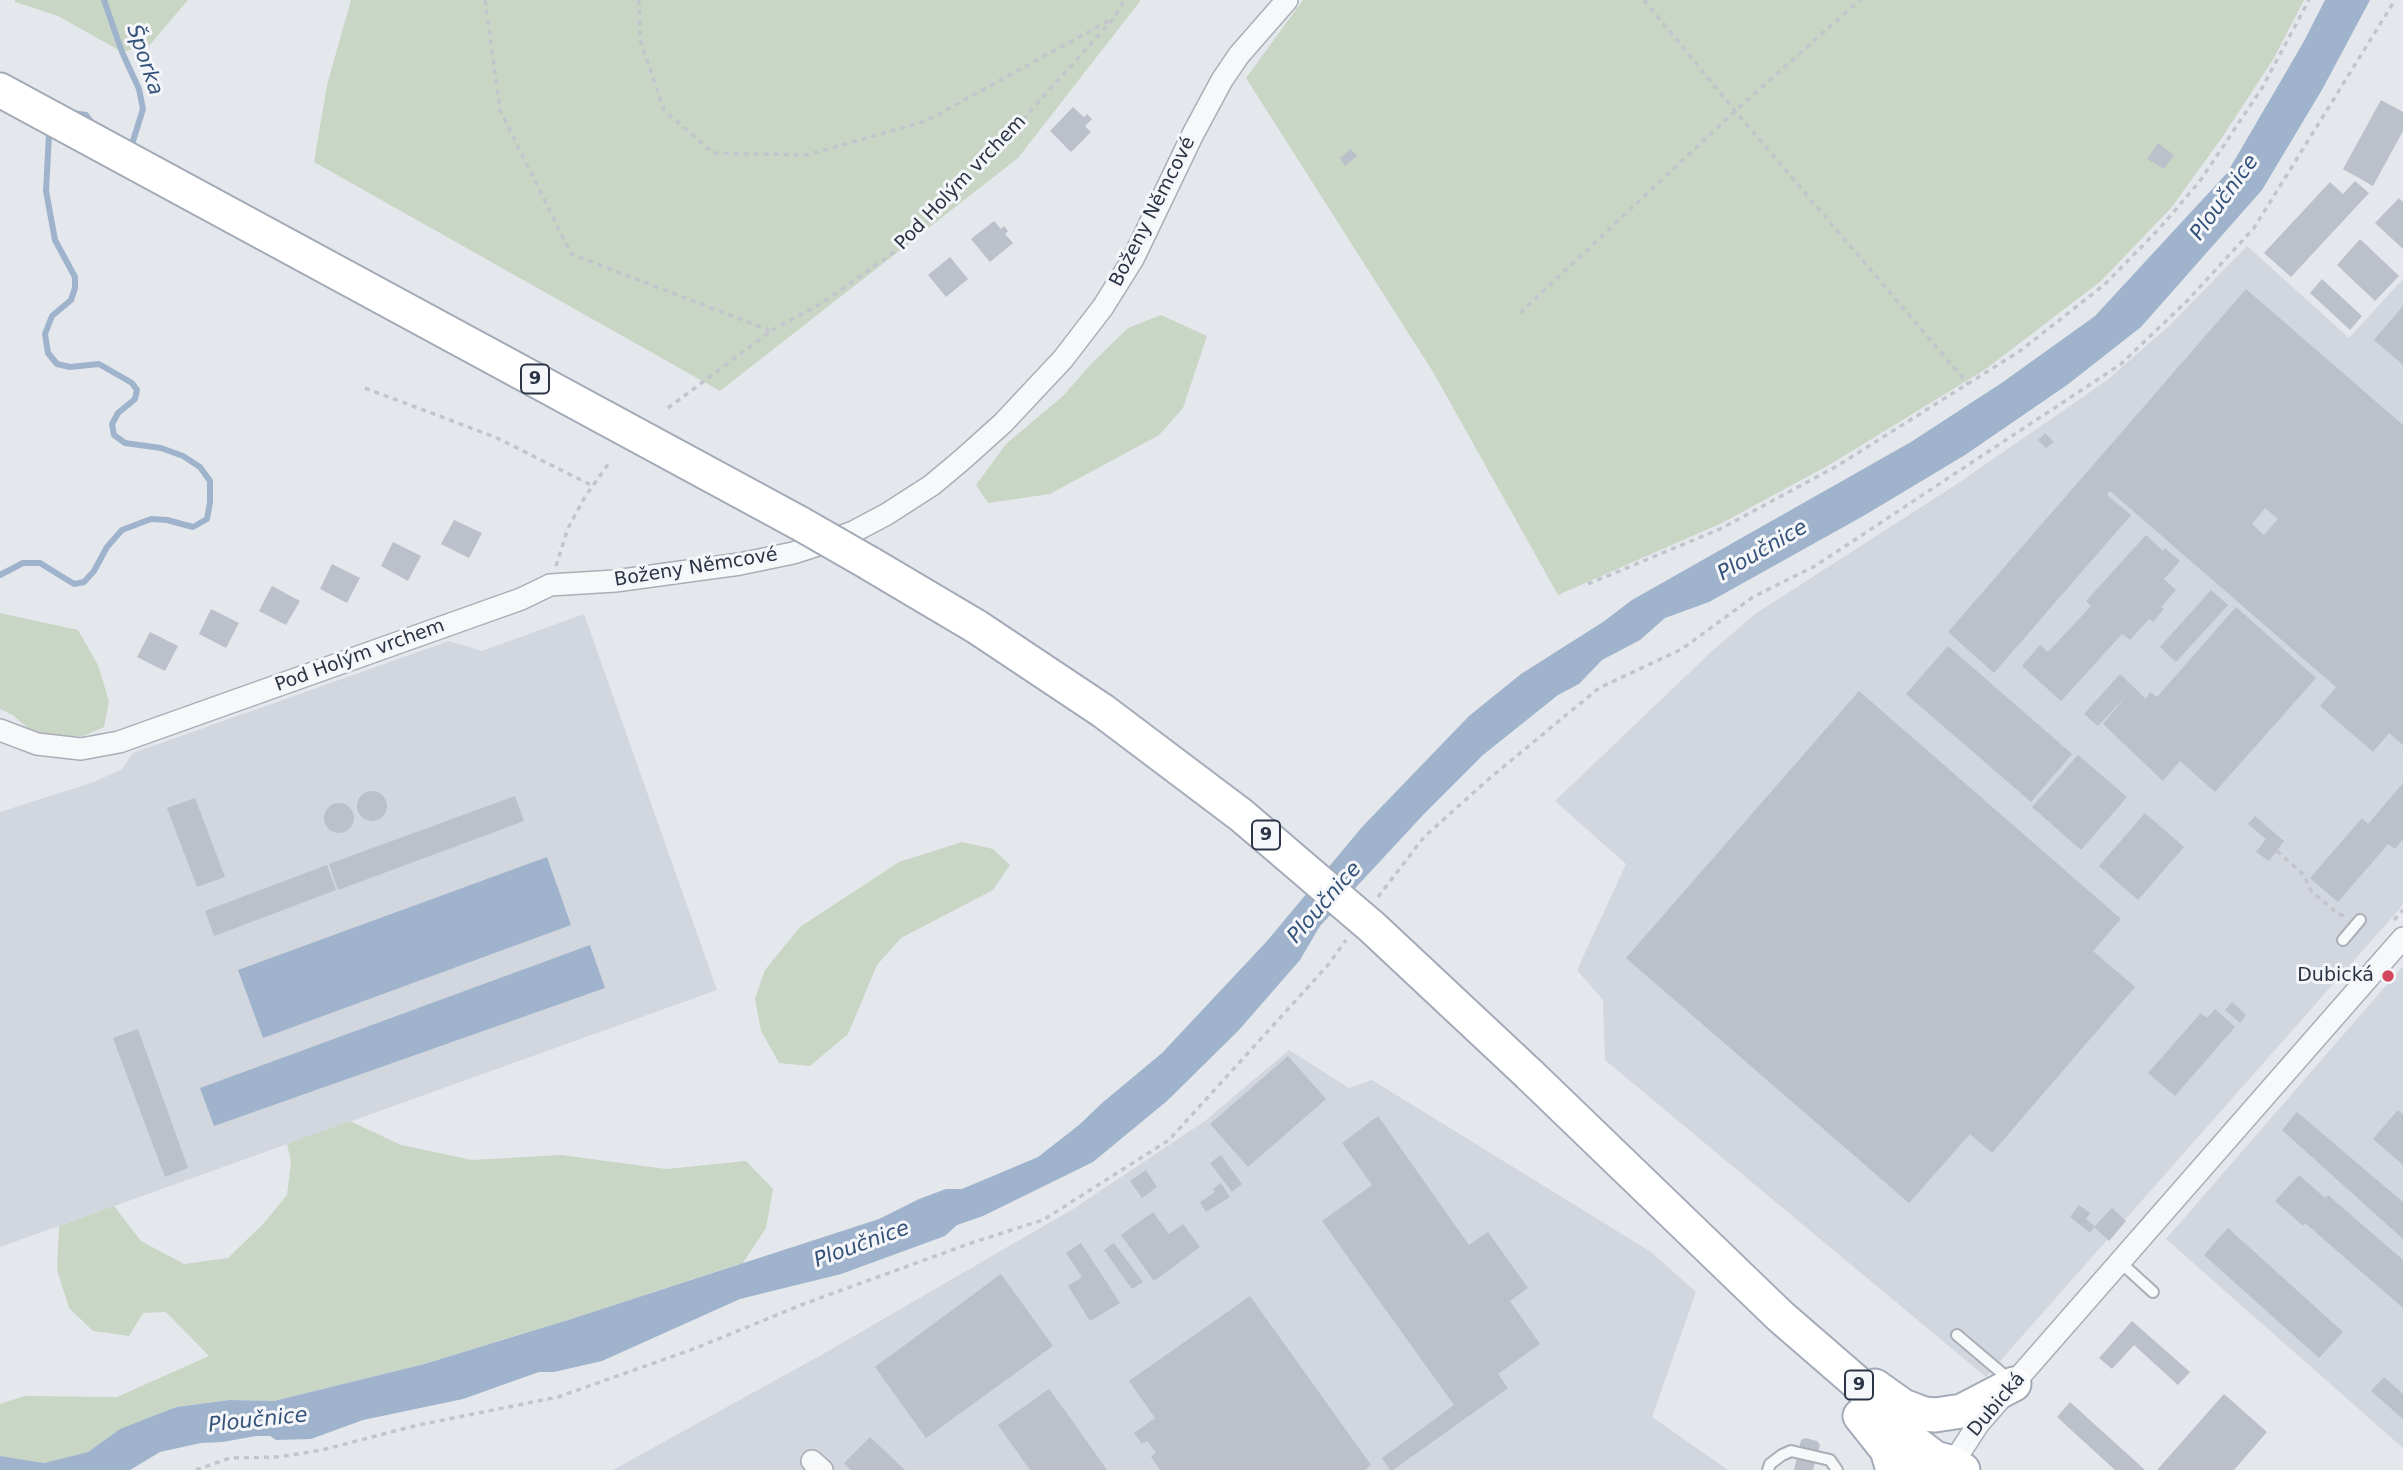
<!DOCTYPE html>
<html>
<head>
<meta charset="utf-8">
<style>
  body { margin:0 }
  canvas { display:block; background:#e4e7ec }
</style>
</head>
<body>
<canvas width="2403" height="1470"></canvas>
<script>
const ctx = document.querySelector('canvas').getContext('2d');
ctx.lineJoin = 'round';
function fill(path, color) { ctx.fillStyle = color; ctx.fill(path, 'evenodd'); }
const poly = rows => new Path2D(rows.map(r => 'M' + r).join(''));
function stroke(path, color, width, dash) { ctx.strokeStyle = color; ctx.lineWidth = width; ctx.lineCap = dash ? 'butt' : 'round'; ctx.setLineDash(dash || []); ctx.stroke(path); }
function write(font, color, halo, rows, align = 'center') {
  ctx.font = font + ' "DejaVu Sans",sans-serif'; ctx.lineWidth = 6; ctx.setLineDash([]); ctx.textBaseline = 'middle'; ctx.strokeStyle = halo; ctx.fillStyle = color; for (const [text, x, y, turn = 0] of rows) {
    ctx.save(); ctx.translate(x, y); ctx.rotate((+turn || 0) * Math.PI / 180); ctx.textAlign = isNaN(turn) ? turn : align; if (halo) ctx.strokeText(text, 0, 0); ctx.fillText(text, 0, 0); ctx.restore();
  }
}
fill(poly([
  [2247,246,2349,338,2403,279,2403,905,1986,1377,1605,1060,1603,1000,1577,970,1626,864,1555,801,1711,652,1755,614,1957,484,2106,381,2170,325],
  [584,614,717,990,0,1247,0,812,94,782,122,769,133,753,449,641,482,651],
  [2403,966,2403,1448,2166,1239],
  [1289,1050,1349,1088,1372,1080,1651,1252,1696,1292,1652,1417,1728,1470,613,1470,823,1354,1073,1209,1205,1121]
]), '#d2d6de');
fill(poly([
  [15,0,188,0,149,46,122,52,58,16,15,2],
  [351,0,1141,0,1018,158,720,391,314,162,327,85],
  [1303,0,2304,0,2274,58,2221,139,2171,208,2101,281,1986,369,1829,465,1722,523,1558,595,1433,372,1246,78],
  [1161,315,1207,336,1183,408,1159,435,1050,494,988,503,976,485,1006,444,1063,396,1092,363,1128,328],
  [0,613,78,630,98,665,109,701,104,727,83,736,53,736,29,729,13,715,0,709],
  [962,842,993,849,1010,865,993,890,901,938,877,965,848,1034,810,1066,779,1063,761,1031,755,999,765,970,800,927,899,862],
  [350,1121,401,1145,472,1160,561,1155,666,1169,746,1161,773,1189,766,1228,743,1263,568,1320,423,1364,274,1401,230,1400,175,1407,116,1432,88,1452,44,1463,0,1456,0,1404,25,1396,117,1397,209,1356,166,1312,143,1313,129,1336,93,1331,69,1308,57,1270,59,1226,114,1206,141,1241,184,1264,228,1258,263,1224,287,1195,291,1162,287,1144]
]), '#c9d6c5');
fill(poly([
  [2325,0,2370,0,2323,88,2262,190,2141,327,2067,385,1965,455,1865,515,1709,602,1665,618,1640,640,1602,660,1579,684,1558,695,1483,755,1424,814,1320,926,1300,960,1239,1030,1167,1101,1093,1162,983,1216,957,1225,945,1236,841,1274,740,1299,602,1361,554,1372,539,1372,463,1399,363,1420,311,1439,276,1440,270,1436,256,1436,223,1442,201,1443,160,1452,130,1470,0,1470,0,1456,44,1463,88,1452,120,1429,176,1407,230,1400,274,1401,424,1364,568,1320,879,1219,919,1199,946,1189,962,1189,1038,1157,1079,1125,1102,1103,1162,1053,1267,941,1362,827,1469,716,1521,674,1603,622,1632,600,1911,442,2003,382,2095,316,2227,173,2303,43],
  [547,857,571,925,263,1038,238,970],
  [590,945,605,988,214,1126,200,1088]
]), '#9fb4cc');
stroke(poly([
  [104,0,122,52,139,89,143,109,133,141,127,148],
  [73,113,86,115,93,124],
  [0,575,23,563,40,563,74,584,84,582,94,571,107,547,122,530,151,519,167,520,193,527,207,519,210,502,210,481,200,467,183,456,161,448,125,443,114,435,112,424,118,413,135,399,137,390,132,383,99,364,70,367,57,364,48,353,45,334,52,316,71,300,75,288,75,277,55,240,46,191,49,134,52,130]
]), '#9fb4cc', 6);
fill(poly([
  [2381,100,2403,112,2403,131,2373,186,2343,169],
  [1073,107,1084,117,1087,114,1092,119,1085,126,1091,132,1071,152,1050,131],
  [2158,143,2174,155,2164,169,2147,159],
  [1351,149,1357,156,1345,166,1340,158],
  [2355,181,2369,193,2291,277,2264,253,2330,182,2343,194],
  [2399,198,2403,202,2403,249,2375,223],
  [994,221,1001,229,1004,226,1008,231,1005,234,1013,243,990,262,971,239],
  [2360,239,2399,276,2375,301,2337,265],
  [950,257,968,279,946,297,928,275],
  [2322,279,2362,316,2350,330,2310,293],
  [2246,289,2403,425,2403,745,2389,733,2373,752,2320,706,2336,687,2110,491,2107,495,2131,515,1994,673,1948,632],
  [2265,508,2278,519,2264,535,2252,524],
  [2403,306,2403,365,2374,340],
  [2045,433,2054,442,2046,448,2038,440],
  [454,520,482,533,469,558,441,544],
  [2146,535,2163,551,2165,548,2180,561,2164,579,2176,590,2161,607,2164,609,2153,622,2149,619,2130,640,2122,634,2061,701,2022,666,2040,645,2048,652,2091,606,2086,601],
  [393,542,421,556,408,581,381,566],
  [332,564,360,578,347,603,320,589],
  [272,586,300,601,286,625,259,611],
  [2211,590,2228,605,2176,662,2160,647],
  [2236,607,2316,678,2215,792,2180,761,2163,781,2103,724,2127,695,2098,726,2084,714,2120,674,2146,699,2150,692,2157,697],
  [211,609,239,623,226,648,199,634],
  [150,632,178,646,165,671,137,657],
  [1948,646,2072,754,2031,802,1906,694],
  [1859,691,2121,919,2093,951,2135,987,1992,1153,1970,1134,1909,1203,1626,958],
  [2078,755,2127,797,2081,850,2032,807],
  [2403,783,2403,839,2395,849,2388,844,2338,902,2310,878,2362,818,2368,824],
  '357 806a15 15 0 1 1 30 0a15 15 0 1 1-30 0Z',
  [515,796,524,821,338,890,329,864],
  [195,798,225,877,197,887,167,808],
  '324 818a15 15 0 1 1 30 0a15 15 0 1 1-30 0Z',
  [2145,813,2184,847,2138,900,2099,866],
  [2255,816,2284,841,2269,861,2256,852,2266,839,2248,824],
  [327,865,336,890,214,936,205,911],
  [2232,1002,2246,1015,2240,1023,2225,1010],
  [2215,1009,2235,1027,2175,1096,2148,1073,2201,1013,2207,1018],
  [138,1029,188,1168,165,1177,113,1038],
  [1288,1056,1326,1099,1248,1167,1210,1124],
  [2398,1110,2403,1115,2403,1165,2373,1139],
  [2297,1112,2403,1202,2403,1239,2282,1130],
  [1378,1116,1469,1245,1488,1232,1528,1288,1510,1301,1540,1344,1498,1374,1508,1388,1393,1470,1390,1470,1382,1458,1454,1405,1322,1221,1372,1185,1342,1143],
  [1221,1155,1242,1184,1232,1192,1210,1163],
  [1146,1170,1157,1187,1142,1198,1130,1181],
  [2299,1175,2325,1198,2328,1195,2403,1260,2403,1308,2305,1223,2303,1226,2275,1201],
  [1221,1183,1230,1197,1206,1212,1200,1202,1215,1192,1213,1189],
  [2079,1205,2090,1213,2086,1219,2095,1226,2090,1233,2070,1217],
  [2112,1208,2126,1221,2109,1241,2094,1227],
  [1153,1212,1169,1234,1183,1224,1200,1247,1154,1281,1121,1235],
  [2228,1228,2343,1332,2319,1358,2204,1255],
  [1081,1243,1120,1303,1090,1321,1068,1286,1082,1277,1066,1253],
  [1114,1243,1143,1282,1132,1289,1104,1250],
  [1001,1274,1053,1346,926,1438,875,1367],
  [1250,1296,1371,1465,1365,1470,1160,1470,1151,1457,1156,1452,1147,1441,1142,1444,1134,1433,1155,1418,1129,1381],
  [2132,1321,2190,1372,2178,1385,2134,1345,2112,1369,2099,1358],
  [2384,1377,2403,1394,2403,1419,2371,1391],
  [1049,1389,1066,1412,1107,1470,1030,1470,998,1425],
  [2224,1394,2267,1432,2234,1470,2157,1470],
  [2070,1402,2145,1470,2115,1470,2057,1417],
  [870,1437,905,1470,851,1470,844,1463],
  [1805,1438,1817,1441,1820,1445,1813,1470,1794,1470,1801,1440]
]), '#bbc0ca');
const lane = poly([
  [2343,940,2360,920],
  [2120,1262,2153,1292],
  [1957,1335,2010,1380],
  [1768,1470,1770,1464,1782,1455,1791,1451,1830,1460,1837,1470]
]);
const street = poly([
  [0,730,37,744,81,749,119,742,521,599,550,585,615,581,740,564,793,553,821,544,853,532,887,514,932,485,963,459,1003,423,1063,359,1103,307,1133,259,1193,134,1222,80,1239,55,1287,0],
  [812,1461,822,1470],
  [1953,1463,1979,1423,2403,938]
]);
const primary = poly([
  [0,90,801,524],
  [869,563,977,627],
  [1529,1074,1780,1316,1855,1381,1902,1433,1935,1458],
  [1875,1386,1903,1406,1924,1414,1935,1415,1962,1411,2014,1384],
  [1860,1416,1887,1450,1893,1470],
  [1913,1462,1935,1458,1953,1463,1963,1470]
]);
stroke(lane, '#a9aeb7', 14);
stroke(street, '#a9aeb7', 24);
stroke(primary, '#a3abb8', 37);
stroke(poly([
  [485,0,500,110,571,254,771,331],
  [639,0,640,39,664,110,713,153,807,155,926,121,1110,20],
  [1644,0,1735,111,1968,384],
  [1520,313,1735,111,1860,0],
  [365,388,495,437,593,486],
  [668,408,771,331,822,303,907,243,1015,128,1115,17,1124,0],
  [556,566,568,528,585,497,609,463],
  [1588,584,1720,529,1837,466,2020,351,2104,285,2159,229,2200,181,2262,88,2309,0],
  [2277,851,2304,875,2311,891,2338,914,2345,916],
  [1378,897,1424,837,1491,777,1599,688,1682,649,1753,597,1815,566,2121,364,2188,300,2254,228,2395,0],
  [2394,920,2403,910],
  [196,1470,230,1458,278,1457,322,1450,418,1425,558,1397,696,1348,801,1305,971,1243,1043,1220,1169,1140,1328,965,1346,940]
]), '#c2c5cb', 3.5, [5, 5]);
stroke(lane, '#f7f8fa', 10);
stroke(street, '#f7f8fa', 21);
stroke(primary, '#fff', 33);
const primaryBridge = poly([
  [801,524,869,563],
  [977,627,1103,711,1241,815,1372,927,1529,1074]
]);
stroke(primaryBridge, '#a3abb8', 37, []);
stroke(primaryBridge, '#fff', 33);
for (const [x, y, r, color] of [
  [2388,976,7,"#d1495b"]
]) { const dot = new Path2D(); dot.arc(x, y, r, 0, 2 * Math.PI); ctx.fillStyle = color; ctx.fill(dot); stroke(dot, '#f4f6f9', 2.5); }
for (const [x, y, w] of [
  [535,379,28],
  [1266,835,28],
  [1859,1385,28]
]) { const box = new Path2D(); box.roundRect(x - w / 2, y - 14.5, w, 29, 5); ctx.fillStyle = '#f4f6f9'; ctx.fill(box); stroke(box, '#2b3445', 2); }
write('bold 18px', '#2b3445', null, [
  ["9",535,379],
  ["9",1266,835],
  ["9",1859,1385]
]);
write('19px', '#2b3445', '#f4f6f9', [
  ["Pod Holým vrchem",961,183,-46],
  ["Boženy Němcové",1153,212,-63],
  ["Boženy Němcové",696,568,-9],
  ["Pod Holým vrchem",360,656,-20],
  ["Dubická",1997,1405,-50]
]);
write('19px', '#2b3445', '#f4f6f9', [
  ["Dubická",2374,976]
], 'right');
write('italic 21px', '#34527a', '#f4f6f9', [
  ["Šporka",144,60,71],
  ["Ploučnice",2225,198,-54],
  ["Ploučnice",1763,551,-30],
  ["Ploučnice",1325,903,-49],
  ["Ploučnice",862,1245,-20],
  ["Ploučnice",258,1421,-6]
]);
</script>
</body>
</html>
